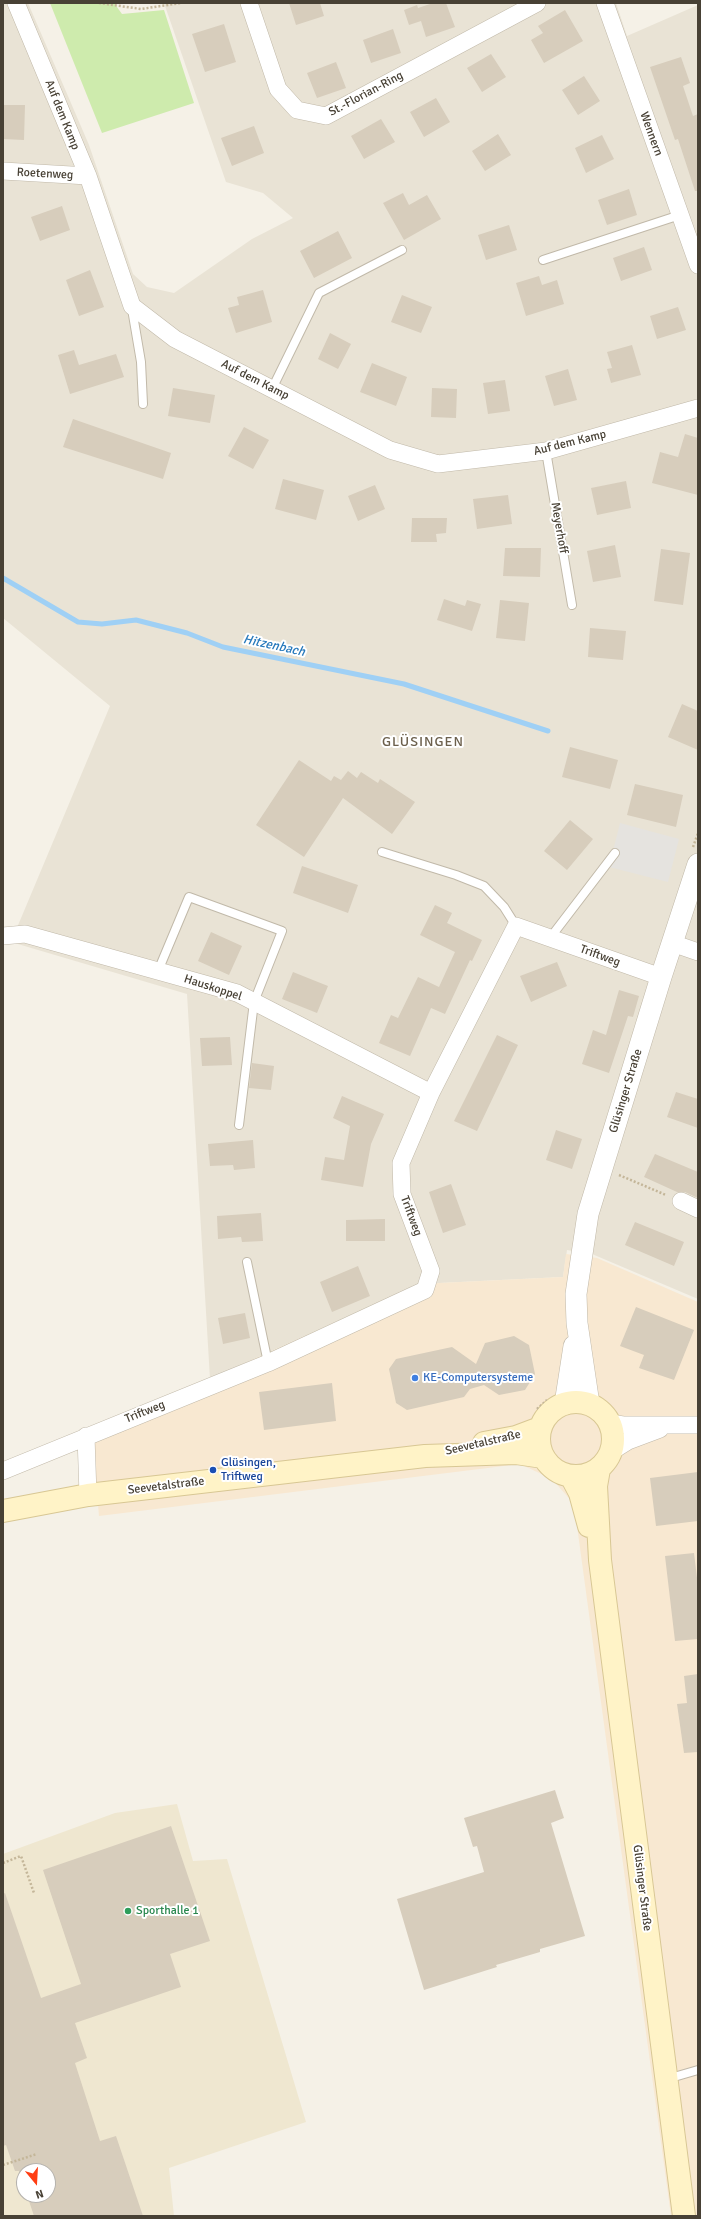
<!DOCTYPE html>
<html>
<head>
<meta charset="utf-8">
<style>
  body { margin:0 }
  #map { position:relative; width:701px; height:2219px; overflow:hidden; background:#f5f1e7; font-family:Signika,sans-serif }
  canvas { display:block }
  .frame { position:absolute; inset:0; border:4px solid #484135; pointer-events:none }
  .north { position:absolute; left:16px; top:2163px; width:40px; height:40px; box-sizing:border-box; background:#fff; border:1px solid #b6b3ae; border-radius:50%; rotate:162deg; font-size:11px; font-weight:700; line-height:16px; text-align:center; color:#484135 }
  .north::after { content:''; display:block; margin:auto; width:14px; height:18px; background:#ff3e14; clip-path:polygon(50% 0,100% 100%,50% 72%,0 100%) }
</style>
</head>
<body>
<div id="map">
<canvas width="701" height="2219"></canvas>
<div class="frame"></div>
<div class="north">N</div>
</div>
<script>
const ctx = document.querySelector('canvas').getContext('2d');
ctx.lineJoin = 'round';
function fill(path, color) { ctx.fillStyle = color; ctx.fill(path, 'evenodd'); }
const poly = rows => new Path2D(rows.map(r => 'M' + r).join(''));
function stroke(path, color, width, dash) { ctx.strokeStyle = color; ctx.lineWidth = width; ctx.lineCap = dash ? 'butt' : 'round'; ctx.setLineDash(dash || []); ctx.stroke(path); }
function write(font, color, halo, rows, align = 'center') {
  ctx.font = font + ' Signika,sans-serif'; ctx.lineWidth = 4; ctx.setLineDash([]); ctx.textBaseline = 'middle'; ctx.strokeStyle = halo; ctx.fillStyle = color; for (const [text, x, y, turn = 0] of rows) {
    ctx.save(); ctx.translate(x, y); ctx.rotate((+turn || 0) * Math.PI / 180); ctx.textAlign = isNaN(turn) ? turn : align; if (halo) ctx.strokeText(text, 0, 0); ctx.fillText(text, 0, 0); ctx.restore();
  }
}
fill(poly([
  [3,3,28,3,89,145,133,274,147,287,174,293,252,239,293,218,263,193,226,182,164,3,616,3,627,36,698,5,698,1299,592,1254,567,1250,563,1277,419,1284,210,1379,187,994,11,942,110,706,3,618]
]), '#e9e3d5');
fill(poly([
  [566,1254,597,1258,698,1302,698,2216,671,2216,574,1504,552,1479,520,1464,99,1516,91,1426,210,1379,419,1284,563,1277]
]), '#f8e8d1');
fill(poly([
  [177,1804,193,1861,227,1859,306,2122,169,2168,174,2216,3,2216,3,1854,115,1813],
  [24,2171,48,2171,48,2195,24,2195]
]), '#efe7d0');
fill(poly([
  [50,3,114,3,122,14,164,10,194,103,102,133]
]), '#ceebad');
fill(poly([
  [620,823,679,839,668,882,609,867]
]), '#e5e3df');
stroke(poly([
  [3,578,78,622,102,624,136,620,187,633,223,647,404,684,548,731]
]), '#9fd0f5', 5);
fill(poly([
  [289,3,320,3,324,16,296,25],
  [433,3,446,3,455,27,426,37,421,21,409,25,404,10,417,5,418,8],
  [565,10,583,41,544,63,531,40,543,33,538,26],
  [224,24,236,62,205,72,192,34],
  [393,29,401,53,371,63,363,40],
  [491,54,506,77,482,92,467,68],
  [681,57,690,83,683,86,693,116,698,114,698,191,695,191,678,139,675,140,650,67],
  [336,62,346,88,317,98,307,73],
  [584,76,600,101,578,115,562,90],
  [436,98,450,122,424,137,410,112],
  [3,105,25,105,24,140,3,139],
  [381,119,395,142,364,159,351,136],
  [254,126,264,153,232,166,221,138],
  [498,134,511,155,485,171,472,151],
  [602,135,614,159,586,173,575,148],
  [629,189,637,215,607,225,598,200],
  [403,193,409,205,427,195,441,219,404,240,383,203],
  [62,206,70,230,40,241,31,217],
  [509,225,517,250,486,260,478,235],
  [338,231,352,258,314,278,300,251],
  [644,247,652,270,621,281,613,258],
  [90,270,104,307,79,316,66,280],
  [539,276,542,285,557,280,564,304,526,316,516,283],
  [263,290,272,322,236,333,228,308,239,305,237,297],
  [402,295,432,307,421,333,391,322],
  [678,307,686,330,657,339,650,316],
  [330,333,351,344,338,369,318,359],
  [632,345,641,375,611,383,607,369,612,368,607,352],
  [74,350,79,365,116,354,124,377,70,394,58,355],
  [372,363,407,377,396,406,360,392],
  [568,369,577,400,554,406,545,376],
  [505,380,510,411,488,414,483,383],
  [173,388,215,395,210,423,168,416],
  [432,388,457,389,456,418,431,417],
  [73,419,171,453,163,479,63,447],
  [244,427,269,440,253,469,228,456],
  [685,434,698,438,698,495,652,483,660,452,678,457],
  [283,479,324,490,316,520,275,509],
  [626,481,631,508,597,515,591,488],
  [375,485,385,509,358,521,348,496],
  [508,495,512,524,477,529,473,499],
  [412,518,447,518,446,533,436,534,437,542,411,542],
  [615,545,621,577,593,582,587,551],
  [505,548,541,548,540,577,503,576],
  [661,549,690,553,683,605,654,601],
  [444,599,465,606,467,600,481,604,472,631,437,620],
  [500,600,529,603,525,641,496,638],
  [590,628,626,631,623,660,588,657],
  [682,704,698,711,698,750,668,737],
  [570,747,618,760,610,789,562,777],
  [299,760,331,781,334,776,341,780,348,771,357,778,361,772,378,783,380,779,415,802,392,834,343,798,304,857,256,825],
  [635,784,683,795,676,827,627,815],
  [570,820,593,839,567,870,544,851],
  [302,866,358,885,348,913,293,893],
  [435,905,452,913,447,923,482,940,472,961,470,960,445,1014,431,1008,410,1056,379,1043,391,1015,398,1018,418,977,439,987,455,952,420,935],
  [211,932,242,946,229,975,198,961],
  [557,962,567,986,531,1002,520,976],
  [293,972,328,986,317,1013,282,999],
  [619,990,639,996,633,1017,628,1016,609,1073,582,1064,593,1030,606,1035],
  [497,1035,518,1045,477,1131,454,1121],
  [230,1037,232,1065,202,1066,200,1038],
  [252,1063,274,1066,271,1090,249,1088],
  [676,1092,698,1099,698,1128,667,1117],
  [342,1096,384,1114,371,1144,363,1187,321,1180,325,1157,344,1160,350,1126,333,1118],
  [556,1130,582,1139,572,1169,546,1160],
  [253,1140,255,1168,234,1170,233,1165,210,1166,208,1144],
  [655,1154,698,1172,698,1198,685,1192,677,1192,644,1177],
  [451,1184,466,1225,443,1233,429,1192],
  [261,1213,263,1241,242,1242,241,1237,218,1239,217,1216],
  [385,1219,385,1241,346,1241,346,1220],
  [635,1222,684,1242,674,1266,625,1245],
  [358,1266,370,1296,332,1312,320,1282],
  [636,1307,694,1330,674,1380,639,1368,644,1355,620,1346],
  [245,1313,250,1338,223,1344,218,1318],
  [514,1336,529,1345,535,1374,525,1390,499,1395,484,1385,470,1389,464,1397,407,1410,396,1403,389,1369,396,1359,452,1347,476,1364,485,1343],
  [332,1383,336,1421,264,1430,259,1392],
  [698,1472,698,1521,656,1526,650,1478],
  [694,1553,698,1586,698,1639,675,1641,665,1556],
  [698,1674,698,1752,684,1753,677,1704,687,1703,684,1676],
  [555,1790,564,1818,551,1823,585,1936,540,1949,540,1952,496,1965,497,1967,424,1990,397,1899,484,1872,477,1846,473,1847,464,1818],
  [171,1826,210,1941,170,1954,181,1987,75,2023,87,2058,75,2063,100,2141,116,2136,143,2216,34,2216,27,2195,48,2195,48,2171,24,2171,24,2186,19,2171,15,2171,6,2145,3,2146,3,1894,5,1893,41,1998,81,1984,43,1870]
]), '#d7cdbc');
const service = poly([
  [543,260,680,215],
  [132,309,141,362,143,404],
  [272,389,319,293,402,250],
  [546,451,572,605],
  [382,852,456,875,484,886,504,907,516,926],
  [550,938,615,853],
  [158,971,189,897,282,931,254,1002,239,1125],
  [247,1262,268,1363],
  [667,2079,698,2070]
]);
const minor = poly([
  [16,3,88,176,132,306,175,339,390,450,438,464,546,451,698,408],
  [249,3,278,89,297,110,326,116,537,3],
  [605,3,698,265],
  [3,171,88,176],
  [3,936,25,934,237,993,431,1093],
  [672,943,698,952],
  [681,1201,698,1209],
  [610,1423,623,1425,698,1425],
  [86,1436,88,1495],
  [612,1451,628,1441,660,1429],
  [3,1471,268,1363,425,1290,431,1271,402,1194,401,1163,431,1093,516,926,661,977]
]);
const tertiary = poly([
  [565,1404,574,1346],
  [589,1404,577,1323,576,1294,588,1214,661,977,698,864]
]);
const secondary = poly([
  '539 1439a37 37 0 1 1 74 0a37 37 0 1 1-74 0Z',
  [484,1443,516,1437,540,1428],
  [599,1469,596,1486,600,1560,684,2216],
  [571,1476,580,1493,589,1526],
  [3,1511,88,1495,425,1456,516,1453,543,1457]
]);
stroke(service, '#c1b9a9', 10);
stroke(minor, '#c1b9a9', 18);
stroke(tertiary, '#c1b9a9', 22);
stroke(secondary, '#d8c794', 24);
stroke(poly([
  [99,3,141,9,181,3],
  [693,847,698,833],
  [619,1175,666,1195],
  [537,1409,547,1400],
  [3,1863,21,1856,34,1893],
  [3,2165,37,2154]
]), '#c4b699', 2.5, [2, 2]);
stroke(service, '#fff', 8);
stroke(minor, '#fff', 17);
stroke(tertiary, '#fff', 21);
stroke(secondary, '#fff3c7', 22);
for (const [x, y, r, color] of [
  [415,1378,4,"#3f7fe0"],
  [213,1470,4,"#1a4fb4"],
  [128,1911,4,"#2e9e5b"]
]) { const dot = new Path2D(); dot.arc(x, y, r, 0, 2 * Math.PI); ctx.fillStyle = color; ctx.fill(dot); stroke(dot, '#fff', 1.5); }
write('12px', '#484135', '#fff', [
  ["St.-Florian-Ring",366,94,-28],
  ["Auf dem Kamp",62,115,68],
  ["Wennern",651,134,70],
  ["Roetenweg",45,174,3],
  ["Auf dem Kamp",255,380,27],
  ["Auf dem Kamp",570,443,-14],
  ["Meyerhoff",559,528,80],
  ["Triftweg",600,956,20],
  ["Hauskoppel",213,988,18],
  ["Glüsinger Straße",626,1091,-73],
  ["Triftweg",411,1216,70],
  ["Triftweg",145,1412,-22],
  ["Seevetalstraße",483,1443,-13],
  ["Seevetalstraße",166,1486,-7],
  ["Glüsinger Straße",642,1888,83]
]);
write('12px', '#366cbe', '#fff', [
  ["KE-Computersysteme",423,1378]
], 'left');
write('12px', '#164399', '#fff', [
  ["Glüsingen,",221,1463],
  ["Triftweg",221,1477]
], 'left');
write('12px', '#27864d', '#fff', [
  ["Sporthalle 1",136,1911]
], 'left');
write('italic 13px', '#2779bc', '#fff', [
  ["Hitzenbach",274,646,12]
]);
ctx.letterSpacing = '1px';
write('14px', '#6c604c', '#fff', [
  ["GLÜSINGEN",423,742]
]);
ctx.letterSpacing = '0px';
</script>
</body>
</html>
